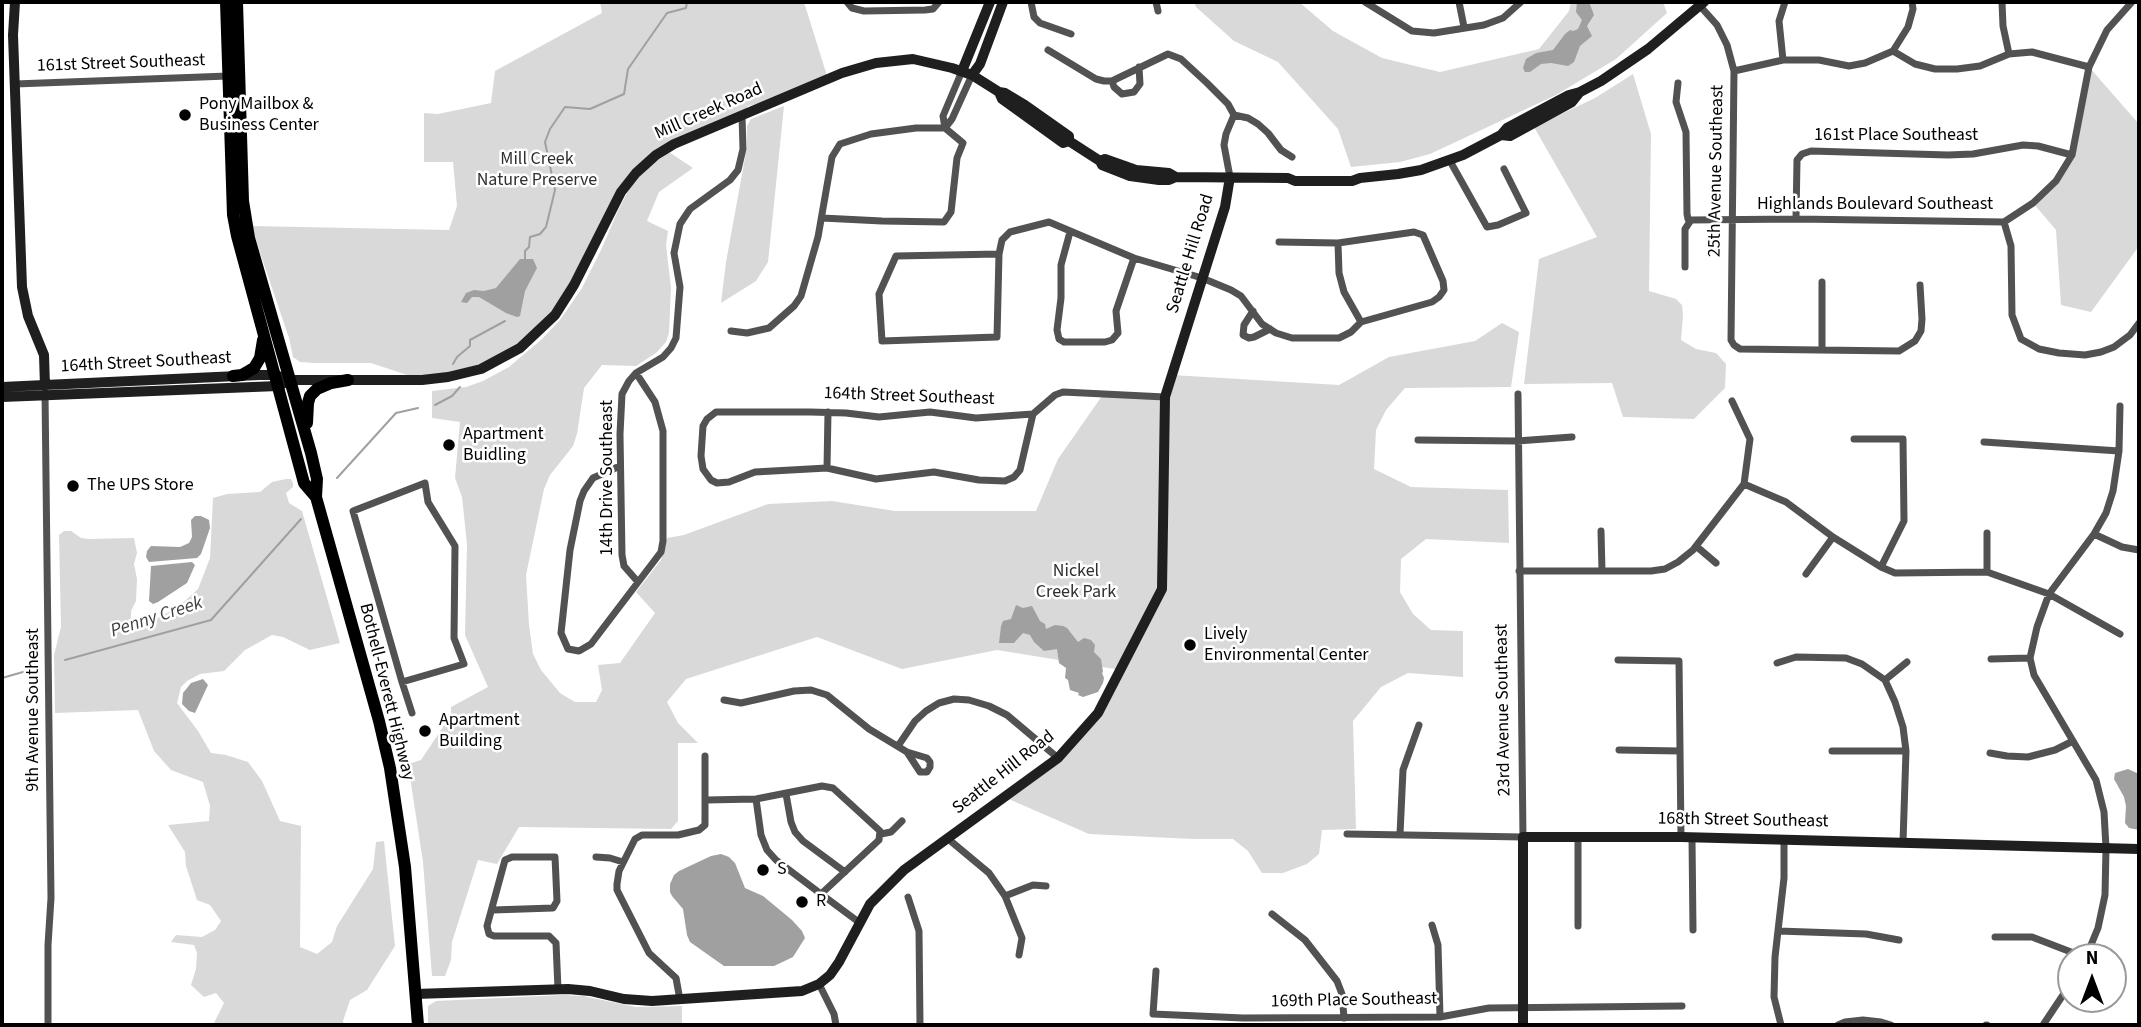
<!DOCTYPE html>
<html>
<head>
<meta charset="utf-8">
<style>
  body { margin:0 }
  #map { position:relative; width:2141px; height:1027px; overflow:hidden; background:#fff; font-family:"Source Sans 3",sans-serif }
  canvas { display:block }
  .frame { position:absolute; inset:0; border:4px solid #000; pointer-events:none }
  .north { position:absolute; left:2057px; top:943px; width:70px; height:70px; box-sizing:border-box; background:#fff; border:2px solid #999; border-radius:50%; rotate:0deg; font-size:19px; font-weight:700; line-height:28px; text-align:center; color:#000 }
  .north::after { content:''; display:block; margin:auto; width:24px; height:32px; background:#000; clip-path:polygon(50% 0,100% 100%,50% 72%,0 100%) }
</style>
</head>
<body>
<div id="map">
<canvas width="2141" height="1027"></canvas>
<div class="frame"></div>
<div class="north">N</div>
</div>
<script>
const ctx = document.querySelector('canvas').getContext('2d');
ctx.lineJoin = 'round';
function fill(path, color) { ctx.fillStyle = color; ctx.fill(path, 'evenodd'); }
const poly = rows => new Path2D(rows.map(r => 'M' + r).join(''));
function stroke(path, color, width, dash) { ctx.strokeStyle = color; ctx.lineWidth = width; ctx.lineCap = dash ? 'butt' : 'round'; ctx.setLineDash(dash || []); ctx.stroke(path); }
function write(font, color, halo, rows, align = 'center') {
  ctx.font = font + ' "Source Sans 3",sans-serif'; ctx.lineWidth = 5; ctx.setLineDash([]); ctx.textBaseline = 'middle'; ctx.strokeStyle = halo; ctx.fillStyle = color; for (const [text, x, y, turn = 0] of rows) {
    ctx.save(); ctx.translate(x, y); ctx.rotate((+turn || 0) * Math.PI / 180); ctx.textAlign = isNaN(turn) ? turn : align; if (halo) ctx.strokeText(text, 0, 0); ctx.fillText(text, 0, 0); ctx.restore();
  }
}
fill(poly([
  [600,2,804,2,828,79,785,97,748,106,742,115,674,144,636,173,555,315,507,357,422,380,371,363,314,363,300,362,293,357,289,338,251,226,449,230,457,206,453,162,424,162,424,113,438,114,491,103,495,71,602,13],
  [1194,2,1299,2,1333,31,1382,58,1440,72,1539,49,1569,11,1571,2,1663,2,1667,13,1616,59,1556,95,1430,154,1400,162,1351,167,1338,129,1278,62,1234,41,1196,7],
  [2089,67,2139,124,2139,246,2091,312,2061,305,2056,230,2033,203,2056,181,2072,155],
  [1633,74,1651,134,1649,291,1676,299,1682,305,1683,315,1681,340,1696,349,1716,353,1726,364,1725,388,1694,419,1623,417,1612,383,1524,384,1539,259,1597,237,1534,127,1595,98],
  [784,106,768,262,756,281,721,303,726,262,747,147,747,126,751,119],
  [669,152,693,168,659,192,647,221,668,231,666,245,671,288,669,333,666,342,656,353,636,366,602,365,584,388,577,434,573,446,550,475,544,489,526,575,529,625,533,654,541,670,560,693,575,702,596,702,602,690,598,665,620,663,655,613,636,592,661,560,667,538,684,535,768,504,832,501,895,511,1036,511,1058,459,1104,393,1165,397,1172,375,1339,385,1389,357,1475,341,1502,323,1519,332,1511,387,1405,388,1386,410,1376,430,1374,469,1411,487,1508,490,1509,543,1426,539,1401,559,1400,592,1413,614,1431,630,1463,631,1463,677,1408,673,1381,687,1353,721,1356,829,1322,830,1319,854,1307,864,1283,873,1262,873,1248,851,1233,839,1193,839,1089,834,1004,797,1058,758,1098,713,1121,670,997,650,902,669,817,637,686,679,667,702,678,723,698,743,678,743,678,821,671,829,519,827,497,864,478,860,452,942,451,960,445,976,432,976,423,862,408,764,421,760,451,715,451,707,488,687,465,635,467,544,462,497,455,478,460,422,432,418,432,391,466,387,483,381,509,367,542,339,560,320,582,288,601,250,617,213,629,189,645,170],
  [286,479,291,479,293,483,293,487,286,493,289,503,302,511,340,643,310,650,283,637,272,635,245,650,224,671,200,674,187,681,181,687,177,703,198,731,211,753,226,755,248,762,262,781,280,821,301,826,300,947,317,954,332,942,337,926,373,869,376,842,384,841,395,946,367,990,350,1000,343,1021,344,1025,213,1025,224,1003,216,993,204,997,191,985,196,969,197,953,194,945,171,942,176,935,202,937,215,930,221,921,210,905,197,900,186,866,185,852,168,825,209,821,210,806,203,782,171,770,154,751,138,710,55,713,54,655,61,627,59,535,64,531,71,531,81,538,89,539,134,538,137,553,134,564,137,579,136,601,131,611,131,621,135,625,150,622,178,607,198,589,210,558,213,498,227,494,260,492,272,482],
  [563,995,583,996,636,1007,682,1006,682,1025,428,1025,428,1006,436,1001]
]), '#d9d9d9');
fill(poly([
  [1577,2,1589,2,1594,15,1587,26,1592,36,1580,46,1574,62,1568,66,1551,63,1541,64,1530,72,1525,72,1523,68,1526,59,1536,53,1553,50,1565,34,1570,30,1573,31,1578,29,1582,20,1576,12],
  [520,259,533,259,537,268,525,291,520,316,517,317,506,313,479,297,472,297,467,303,461,302,466,293,474,290,484,291,496,288],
  [195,516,201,516,209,520,210,528,201,554,197,558,149,562,146,557,147,551,151,546,180,547,189,543,192,537,191,520],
  [192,562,195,565,187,583,158,602,153,604,149,601,151,566],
  [1016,605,1023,608,1032,606,1040,621,1045,624,1046,629,1055,625,1063,626,1067,628,1078,642,1084,638,1091,640,1095,645,1094,652,1101,659,1103,672,1102,673,1104,678,1103,683,1098,692,1083,697,1078,695,1079,693,1070,690,1068,680,1065,678,1066,668,1059,663,1057,649,1044,651,1034,642,1030,635,1023,633,1014,643,999,643,1001,626,1003,621,1011,619],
  [203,679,208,685,195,713,189,711,182,704,183,693,191,683],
  [2128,769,2139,774,2139,830,2129,828,2125,823,2126,806,2124,797,2114,779,2115,773],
  [721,854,729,857,735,863,745,888,763,896,792,920,802,931,805,938,793,957,774,966,724,966,690,942,687,935,683,909,672,896,670,892,670,884,674,875,679,871,711,856]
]), '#a0a0a0');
stroke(poly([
  [525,259,525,251,529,247,530,237,540,234,546,227,555,190,545,142,550,129,565,107,590,109,624,94,628,69,667,13,686,8,687,2],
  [453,364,457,357,470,346,470,340,505,321],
  [435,405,452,396,460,387],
  [337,478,396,413,418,408],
  [65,660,211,620,301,519],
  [2,678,37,668]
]), '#a0a0a0', 2);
stroke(poly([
  [847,2,852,8,864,11,925,10,933,9,939,2],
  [1031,2,1034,17,1040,23,1071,34],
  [1156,2,1158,11],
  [1365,2,1412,31,1434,33,1484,25,1503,18,1521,2],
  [1459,2,1464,27],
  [2002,2,2003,26,2009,54],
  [1700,6,1717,25,1727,45,1734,71,1731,340,1734,345,1740,349,1899,351,1915,341,1921,331,1922,319,1920,285],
  [1048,50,1096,79,1104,81,1112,81,1168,54,1181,59,1207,83,1228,104,1234,115],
  [1893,51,1915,64,1935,69,1957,69,1980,66,2009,54,2032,52,2089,67],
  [1893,51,1908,27,1913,9,1912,2],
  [1783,60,1779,21,1785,2],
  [1734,71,1783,60,1819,60,1849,66,1865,63,1893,51],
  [1112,81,1114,87,1122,94,1134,92,1140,84,1139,67],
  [1678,83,1676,102,1686,132,1687,214,1688,219,1691,220,1796,219,2004,222,2033,203,2056,181,2072,155,2089,67,2107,30,2132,2],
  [15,84,228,76],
  [1234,115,1248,118,1258,124,1268,133,1281,150,1292,157],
  [945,128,952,119,972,75],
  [1450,161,1487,227,1498,225,1526,213,1504,169],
  [1230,177,1224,145,1226,134,1234,115],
  [822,218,882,221,944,222,951,212,957,158,963,143,945,128,943,116,962,71],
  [1796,219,1797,160,1802,154,1811,151,1948,155,1973,154,2023,145,2038,146,2072,155],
  [2004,222,2011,246,2012,315,2021,339,2039,349,2059,353,2085,355,2101,352,2114,347,2130,335,2139,323],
  [1070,232,1061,265,1061,298,1057,330,1059,339,1064,342,1105,342,1112,340,1118,333,1116,311,1134,258],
  [1338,243,1339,273,1344,292,1361,322],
  [999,254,997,337,882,341,879,294,896,256,999,254,1002,240,1010,232,1049,222,1134,258,1202,278,1231,290,1241,296,1262,324,1276,333,1292,338,1339,338,1351,332,1361,322,1432,302,1439,297,1444,290,1443,281,1423,235,1414,232,1338,243,1279,242],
  [1685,267,1685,229,1691,220],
  [1822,282,1822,349],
  [1253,311,1244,325,1243,335,1249,338,1254,337,1270,329],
  [731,331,747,333,769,328,794,306,801,296,818,237,832,157,840,144,871,134,916,128,945,128],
  [45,393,51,898,48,945,48,1025],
  [1732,401,1750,439,1744,484],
  [1033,414,1020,470,1014,477,1005,481,979,480,934,472,876,479,827,468,755,472,729,482,717,483,711,480,703,469,701,456,703,426,707,419,716,412,810,412,846,413,879,417,930,412,976,418,1033,414,1055,395,1063,392,1165,397],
  [1854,439,1903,439,1904,521,1881,567],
  [1418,440,1517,441,1572,437],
  [1984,442,2119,451],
  [620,466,593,478,584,491,580,501,570,550,561,633,568,649,579,651,591,644,661,552,663,541,663,431,655,402,636,373],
  [827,468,828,412],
  [1601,531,1602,571],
  [2094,534,2122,547,2139,550],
  [1696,546,1716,563],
  [1519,571,1651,571,1665,569,1678,562,1693,550,1744,484,1786,502,1833,537,1881,567,1895,573,1987,572,2049,594,2120,634],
  [1987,572,1987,533],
  [1806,574,1833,537],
  [638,582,624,566,622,555,620,434,622,394,629,381,636,373,663,357,671,348,676,338,680,287,674,253,680,224,690,209,730,180,738,170,743,149,742,115],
  [1991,659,2030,658],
  [1618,660,1679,661,1681,837],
  [1777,663,1796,657,1846,658,1862,664,1885,680,1895,702,1903,727,1906,751,1903,842],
  [1885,680,1907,662],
  [402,682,464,664,454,638,455,546,428,502,425,483,353,511,402,682,412,713],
  [724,700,741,703,794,691,811,690,827,695,869,729,907,752,920,772,927,772,930,767,930,762,927,758,907,752],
  [898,746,915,721,926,711,939,703,954,699,969,700,989,706,1007,715,1058,758],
  [1619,750,1680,751],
  [1832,751,1906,751],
  [1990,753,2007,756,2028,757,2055,750,2073,741],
  [786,794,791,822,795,832,803,841,845,872],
  [756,799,761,835,767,850,776,860,821,894],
  [706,800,756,799,822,786,833,788,880,831,879,840,821,894,860,923],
  [881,834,891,832,902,821],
  [1347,834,1523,837,1518,394],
  [1400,834,1403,770,1419,725],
  [1578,837,1578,926],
  [947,838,989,873,1005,896,1022,938,1019,955],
  [1692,838,1693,930],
  [596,857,610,858,623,862],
  [1005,896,1033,885,1046,886],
  [908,897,919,931,920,1025],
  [493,910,553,908,557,901,555,857,512,857,505,860,487,926,489,934,494,936,549,936,556,943,558,989],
  [1272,914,1305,940,1337,981,1342,994,1344,1018],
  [1432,925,1438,945,1440,1017],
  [1778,931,1866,934,1899,940],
  [1995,937,2032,937,2084,957],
  [2086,957,2098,928,2105,895,2106,848,2104,812,2096,780,2034,675,2030,658,2037,627,2049,594,2094,534,2106,513,2113,491,2119,451,2120,406],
  [1156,971,1153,1014,1243,1018,1440,1017,1489,1008,1682,1006],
  [819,984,834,1014,836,1025],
  [680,1000,676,978,649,953,617,890,617,884,619,871,635,839,642,835,678,835,699,830,705,825,705,756],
  [1781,1025,1774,997,1775,957,1784,878,1784,840],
  [1838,1025,1845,1022,1863,1020,1881,1022,1891,1025],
  [1986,1025,1987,1025],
  [2043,1025,2071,983]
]), '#525252', 7);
stroke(poly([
  [15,2,13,35,22,287,28,316,44,355,45,386],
  [962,71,990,2],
  [972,75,980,64,1003,2],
  [999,92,1002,99,1063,143,1069,141],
  [1501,135,1510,136,1572,102,1580,92],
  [1100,161,1105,159,1136,170,1169,173,1176,177],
  [2,387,259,375,275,375,282,377],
  [2,397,278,386,291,380,422,380,448,377,481,369,520,348,555,315,574,285,621,192,636,173,656,155,674,144,842,73,876,63,913,59,952,68,972,75,999,92,1005,93,1025,105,1069,136,1069,141,1100,161,1102,165,1130,176,1159,180,1169,180,1176,177,1288,178,1295,181,1352,181,1360,178,1398,174,1421,170,1463,155,1501,135,1507,128,1569,95,1580,92,1601,81,1648,49,1704,2],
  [415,994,568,989,590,991,624,999,652,1001,802,991,819,984,830,975,839,962,870,904,904,870,1058,758,1098,713,1162,589,1165,397,1225,207,1230,177],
  [1523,1025,1523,837,1681,837,2139,849]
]), '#1f1f1f', 10);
stroke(poly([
  [226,2,233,215,237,236,304,483,316,497],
  [237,2,243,201,249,238,311,453,317,479,316,497,379,721,390,768,405,867,418,1025],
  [233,376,242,375,254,368,260,358,263,340],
  [307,423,308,403,310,396,317,389,331,383,348,380]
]), '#000', 12);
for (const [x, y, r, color] of [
  [185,115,7,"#000"],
  [449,445,7,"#000"],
  [73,486,7,"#000"],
  [1190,645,7,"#000"],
  [425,731,7,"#000"],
  [763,870,7,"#000"],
  [802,902,7,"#000"]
]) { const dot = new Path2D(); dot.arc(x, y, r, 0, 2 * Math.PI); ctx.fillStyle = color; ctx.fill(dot); stroke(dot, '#fff', 2.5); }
write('18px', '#000', '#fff', [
  ["161st Street Southeast",121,64,-2],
  ["Mill Creek Road",709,112,-24],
  ["161st Place Southeast",1896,136],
  ["25th Avenue Southeast",1717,171,-89],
  ["Highlands Boulevard Southeast",1875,205],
  ["Seattle Hill Road",1191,254,-73],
  ["164th Street Southeast",146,363,-3],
  ["164th Street Southeast",909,397,2],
  ["14th Drive Southeast",608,478,-90],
  ["Bothell-Everett Highway",386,692,76],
  ["9th Avenue Southeast",34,710,-90],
  ["23rd Avenue Southeast",1504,710,-91],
  ["Seattle Hill Road",1004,773,-38],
  ["168th Street Southeast",1743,821,1],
  ["169th Place Southeast",1354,1001,-1]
]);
write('18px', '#000', '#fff', [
  ["Pony Mailbox &",199,105],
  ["Business Center",199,126],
  ["Apartment",463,435],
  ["Buidling",463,456],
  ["The UPS Store",87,486],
  ["Lively",1204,635],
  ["Environmental Center",1204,656],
  ["Apartment",439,721],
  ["Building",439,742],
  ["S",777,870],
  ["R",816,902]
], 'left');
write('18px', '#303030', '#fff', [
  ["Mill Creek",537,160],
  ["Nature Preserve",537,181],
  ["Nickel",1076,572],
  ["Creek Park",1076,593]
]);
write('italic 19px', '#414141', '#fff', [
  ["Penny Creek",157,618,-18]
]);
</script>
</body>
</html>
